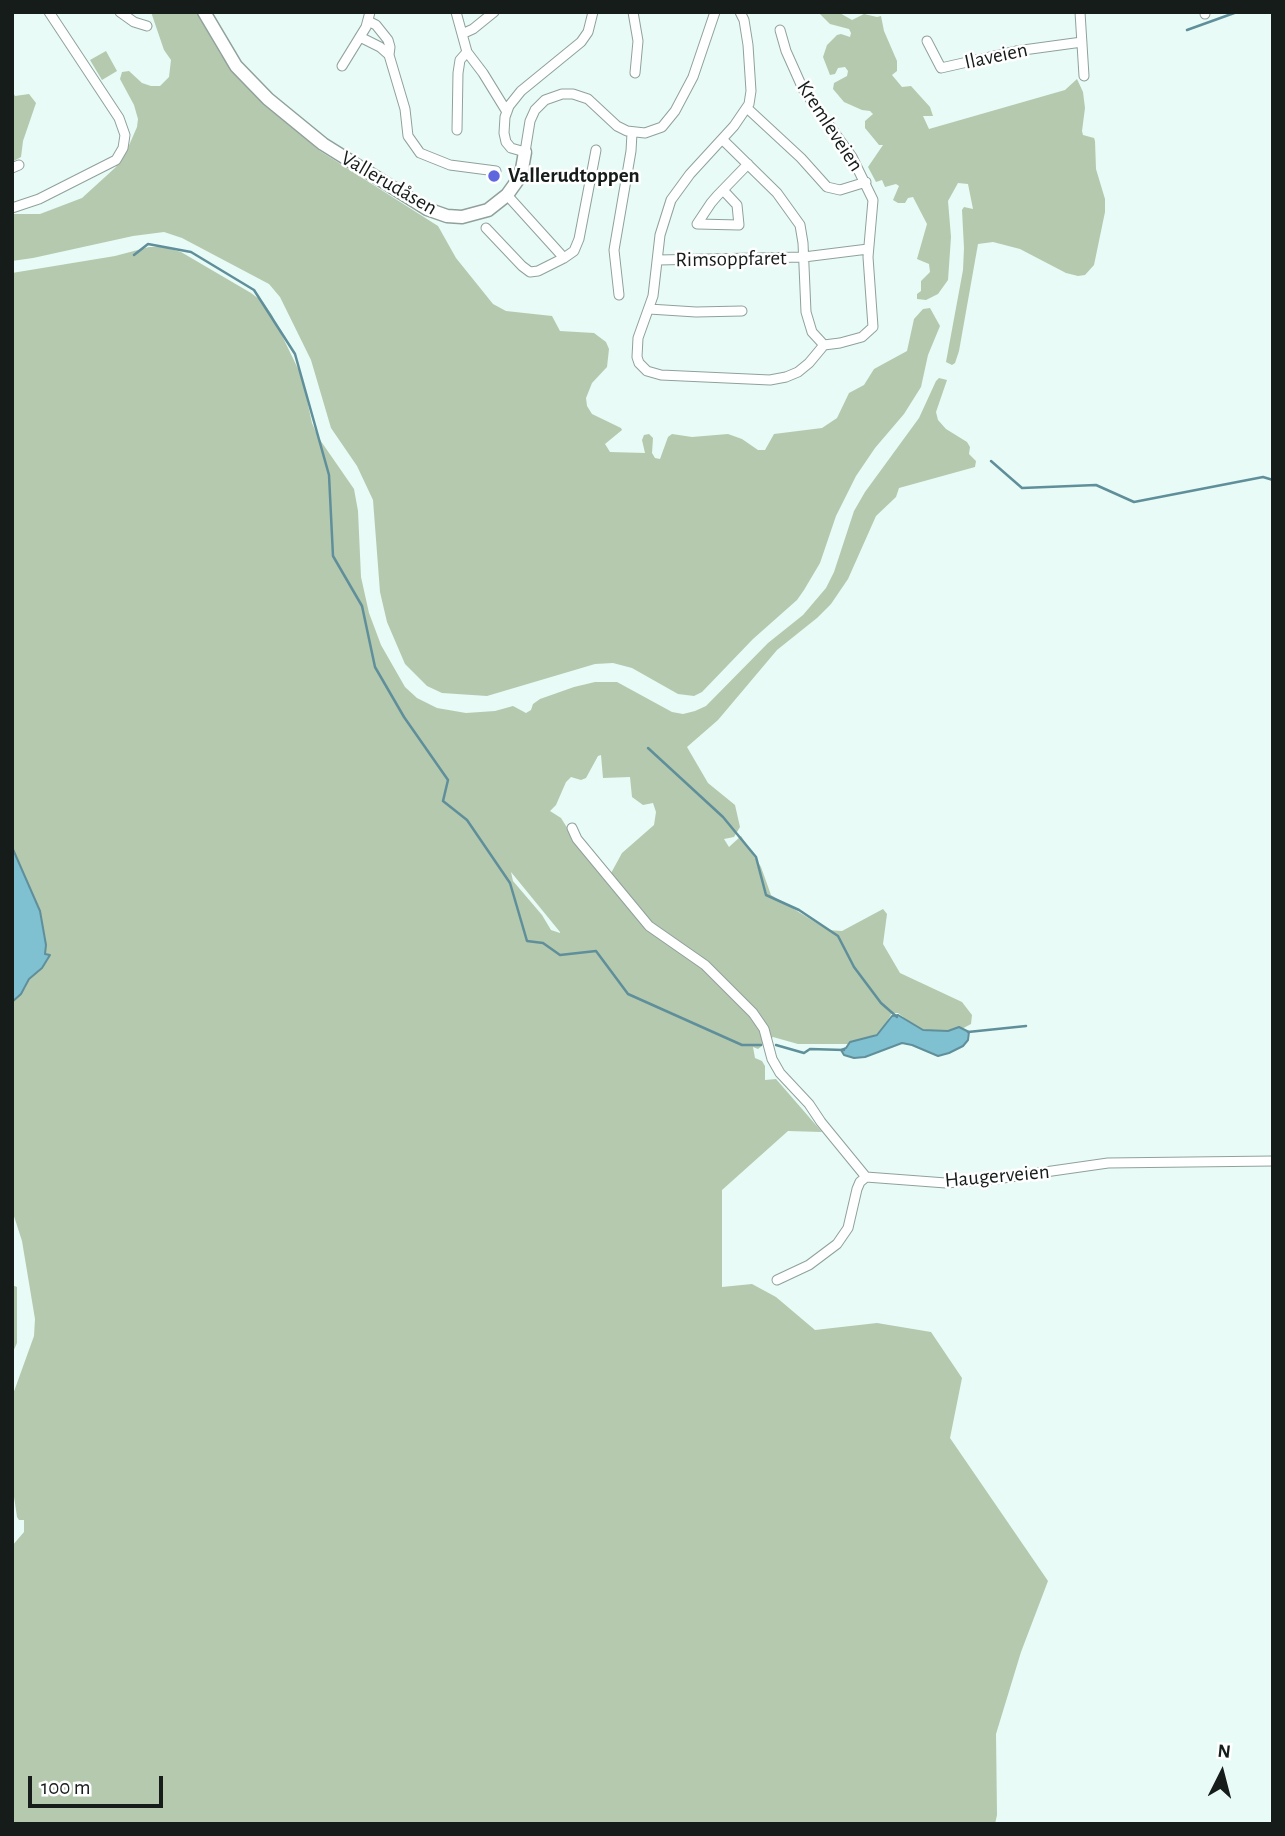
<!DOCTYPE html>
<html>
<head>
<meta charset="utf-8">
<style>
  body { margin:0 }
  #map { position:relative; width:1285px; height:1836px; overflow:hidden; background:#e8fbf6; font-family:"Alegreya Sans",sans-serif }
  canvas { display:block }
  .frame { position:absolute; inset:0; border:14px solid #151c1a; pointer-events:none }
  .north { position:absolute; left:1187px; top:1738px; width:70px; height:70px; -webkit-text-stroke:5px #fff; paint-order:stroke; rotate:6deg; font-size:19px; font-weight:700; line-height:28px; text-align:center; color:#151c1a }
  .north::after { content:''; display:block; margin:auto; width:24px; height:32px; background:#151c1a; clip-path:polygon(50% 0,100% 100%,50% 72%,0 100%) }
  .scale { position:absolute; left:28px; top:1776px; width:135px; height:32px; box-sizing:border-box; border:4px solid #151c1a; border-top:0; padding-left:9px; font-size:21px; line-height:24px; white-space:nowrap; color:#151c1a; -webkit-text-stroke:5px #fff; paint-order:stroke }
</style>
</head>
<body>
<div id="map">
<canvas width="1285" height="1836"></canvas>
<div class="frame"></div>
<div class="north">N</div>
<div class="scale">100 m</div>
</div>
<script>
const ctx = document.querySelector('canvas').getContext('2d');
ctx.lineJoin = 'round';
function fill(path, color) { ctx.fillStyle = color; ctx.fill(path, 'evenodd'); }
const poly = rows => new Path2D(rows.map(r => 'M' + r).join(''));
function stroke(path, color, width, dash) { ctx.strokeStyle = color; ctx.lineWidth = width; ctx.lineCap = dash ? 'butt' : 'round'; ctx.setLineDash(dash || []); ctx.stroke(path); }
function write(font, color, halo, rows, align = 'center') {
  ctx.font = font + ' "Alegreya Sans",sans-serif'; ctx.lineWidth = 5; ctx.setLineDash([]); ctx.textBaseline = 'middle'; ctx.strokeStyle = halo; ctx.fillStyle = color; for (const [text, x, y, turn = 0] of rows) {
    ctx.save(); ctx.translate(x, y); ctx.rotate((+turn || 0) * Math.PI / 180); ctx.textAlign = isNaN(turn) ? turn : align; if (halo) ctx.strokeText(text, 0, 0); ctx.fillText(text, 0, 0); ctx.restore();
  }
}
fill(poly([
  [151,12,196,12,221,55,240,80,320,151,438,226,456,258,493,304,506,311,552,316,560,331,594,333,606,342,609,349,607,367,592,383,586,398,587,406,592,414,621,428,622,430,605,444,610,452,645,453,642,440,644,435,649,434,653,438,652,453,655,458,660,459,668,437,672,434,692,437,728,434,742,439,758,450,765,450,774,434,822,428,837,418,849,393,864,385,874,369,907,351,914,319,923,309,930,308,940,326,928,355,921,387,904,414,875,448,856,476,836,516,820,563,804,590,797,600,753,639,702,692,694,696,678,694,632,668,613,663,595,664,487,696,442,693,427,686,405,664,387,622,380,592,373,500,357,466,331,428,311,360,280,297,269,284,182,238,164,232,133,236,33,258,12,261,12,214,40,214,82,198,116,167,127,150,137,127,138,119,134,105,120,79,122,72,129,71,142,83,151,86,160,86,169,77,171,60,164,50],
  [818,12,838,12,852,20,864,14,877,17,881,16,884,31,897,61,897,71,892,75,902,87,911,86,930,107,933,116,923,116,929,129,1065,90,1077,79,1083,92,1085,108,1082,131,1083,135,1094,138,1095,141,1096,169,1105,199,1105,212,1094,265,1085,275,1078,276,1066,273,1020,249,993,242,978,244,959,351,955,363,952,365,946,362,963,270,964,248,962,210,964,207,973,209,968,184,958,183,948,201,951,237,948,280,938,294,926,300,917,299,917,294,921,291,921,281,930,272,929,264,917,259,927,224,913,197,908,198,905,203,898,203,893,200,899,186,896,184,885,187,882,180,876,182,868,167,883,145,879,145,865,128,865,121,873,114,870,111,862,110,844,102,833,89,834,83,847,76,848,71,845,67,838,68,835,74,830,75,823,57,827,45,837,35,841,34,850,37,851,33,849,29,830,24],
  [106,51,117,71,102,80,90,60],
  [12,91,15,96,29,94,36,103,23,141,21,157,12,162],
  [149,247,164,247,181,252,251,293,263,302,272,315,302,377,312,423,318,437,354,489,358,511,361,577,369,613,381,645,405,687,417,698,437,708,466,713,495,711,513,706,526,713,531,710,533,704,540,699,574,687,595,682,617,682,672,712,683,714,695,711,706,706,768,643,803,615,826,588,834,572,854,511,865,492,919,418,936,381,939,378,947,380,936,412,938,420,946,429,967,442,970,447,969,454,976,461,975,467,899,488,896,497,876,516,848,579,831,604,817,618,777,650,718,720,687,747,708,783,735,805,740,827,734,837,724,839,729,847,741,836,761,867,771,895,828,930,842,931,883,909,887,914,883,944,900,973,962,1002,972,1015,971,1024,956,1032,925,1034,898,1013,892,1013,880,1033,848,1044,798,1044,773,1037,758,1049,753,1047,755,1058,762,1061,765,1066,765,1080,776,1079,822,1132,788,1131,722,1190,722,1287,752,1284,776,1297,815,1330,877,1323,931,1332,962,1378,950,1438,1048,1581,1021,1652,996,1734,997,1815,995,1824,12,1824,12,1546,24,1532,24,1520,19,1520,17,1517,12,1483,12,1397,34,1336,35,1319,22,1241,12,1210,12,1002,25,988,29,979,42,968,49,958,45,954,40,912,12,847,12,273,115,256],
  [601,755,603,778,630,777,632,797,643,805,653,803,656,812,654,825,622,853,610,875,576,842,561,818,550,811,556,805,566,782,571,777,581,780,586,778,598,756],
  [511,872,560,932,560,933,551,930,542,915,513,881],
  [12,1285,17,1287,17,1343,12,1354]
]), '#b5c9af');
const water = poly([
  [12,847,40,911,46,945,45,954,50,955,42,968,29,979,21,994,12,1002,12,847],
  [898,1015,923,1030,948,1031,959,1027,969,1032,968,1040,963,1046,949,1053,938,1056,912,1045,902,1043,865,1057,854,1058,844,1055,841,1050,846,1048,850,1042,877,1035,892,1016,898,1015]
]);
fill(water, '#7fc0d1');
stroke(water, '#5f8f9a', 2);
stroke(poly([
  [1187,30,1237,12],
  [134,255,148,244,191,252,254,290,295,354,329,475,333,556,362,606,375,667,404,717,448,780,443,801,467,820,510,883,527,941,543,943,560,955,596,951,628,994,742,1045,761,1045],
  [991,461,1022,488,1096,485,1134,502,1263,477,1273,480],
  [648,748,723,817,756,857,766,895,799,910,838,936,854,967,881,1003,897,1017],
  [968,1032,1026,1026],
  [776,1045,804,1053,810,1049,844,1050]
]), '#5f8f9a', 2.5);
const street = poly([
  [120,12,134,22,147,26],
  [456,12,467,52,483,73,507,112],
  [593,12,588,32,581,42,521,91,509,106,505,117,504,133,506,142,511,148,525,152,530,121,535,110,545,100,562,94,573,94,588,99,617,126,627,131,645,133,662,127,675,111,693,77,715,12],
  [633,12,638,41,635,73],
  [740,12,744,20,748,45,751,91,749,104,734,126,690,174,671,200,660,235,653,296,638,338,637,357,639,363,647,371,661,375,770,380,786,377,798,372,809,363,824,345],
  [1080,12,1084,76],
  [1205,12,1205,14],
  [368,21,376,25,388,40,390,47,389,55],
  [780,30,786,51,803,89,852,157,873,200,868,257,873,327,862,337,840,343,824,345],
  [462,34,473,29,494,12],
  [360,37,380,47,389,55,405,109,408,136,420,153,450,165,496,171],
  [927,41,941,68,1016,51,1082,42],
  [342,66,366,27,370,12],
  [747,108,801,158,827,187,840,190,866,182],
  [457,130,458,73,460,60,467,52],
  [723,140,777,193,800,225,803,243,806,312,812,332,824,345],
  [12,168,19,165],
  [723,190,737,205,739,225,697,224,711,203,717,196,748,164],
  [507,195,564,258,574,251,579,239,596,150],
  [12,208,39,199,116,160,123,148,125,135,119,118,49,12],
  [486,228,522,266,530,272,538,271,564,258],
  [658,260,804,257,868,249],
  [619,295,614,250,631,151,632,133],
  [649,309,696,312,742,311],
  [572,828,577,839,649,926,705,965,753,1013,764,1029,772,1059,780,1073,809,1104,821,1122,866,1177],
  [777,1280,809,1265,837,1244,848,1228,857,1189,860,1182,866,1177,946,1183,996,1179,1108,1163,1273,1161]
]);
const secondary = poly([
  [204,12,236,66,268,99,323,144,427,209,447,216,462,217,488,210,507,195,517,181,522,169,525,152]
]);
stroke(street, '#90a19c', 11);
stroke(secondary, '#90a19c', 15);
stroke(street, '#fff', 9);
stroke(secondary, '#fff', 12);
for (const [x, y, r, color] of [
  [494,176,7,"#5f67df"]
]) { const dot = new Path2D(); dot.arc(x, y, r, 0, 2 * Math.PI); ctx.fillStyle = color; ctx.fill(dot); stroke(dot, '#fff', 2.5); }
write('21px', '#151c1a', '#fff', [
  ["Ilaveien",996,56,-12],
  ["Kremleveien",830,126,57],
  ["Vallerudåsen",389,183,30],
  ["Rimsoppfaret",731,259,-1],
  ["Haugerveien",997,1176,-5]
]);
write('bold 21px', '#151c1a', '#fff', [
  ["Vallerudtoppen",508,176]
], 'left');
</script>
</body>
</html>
